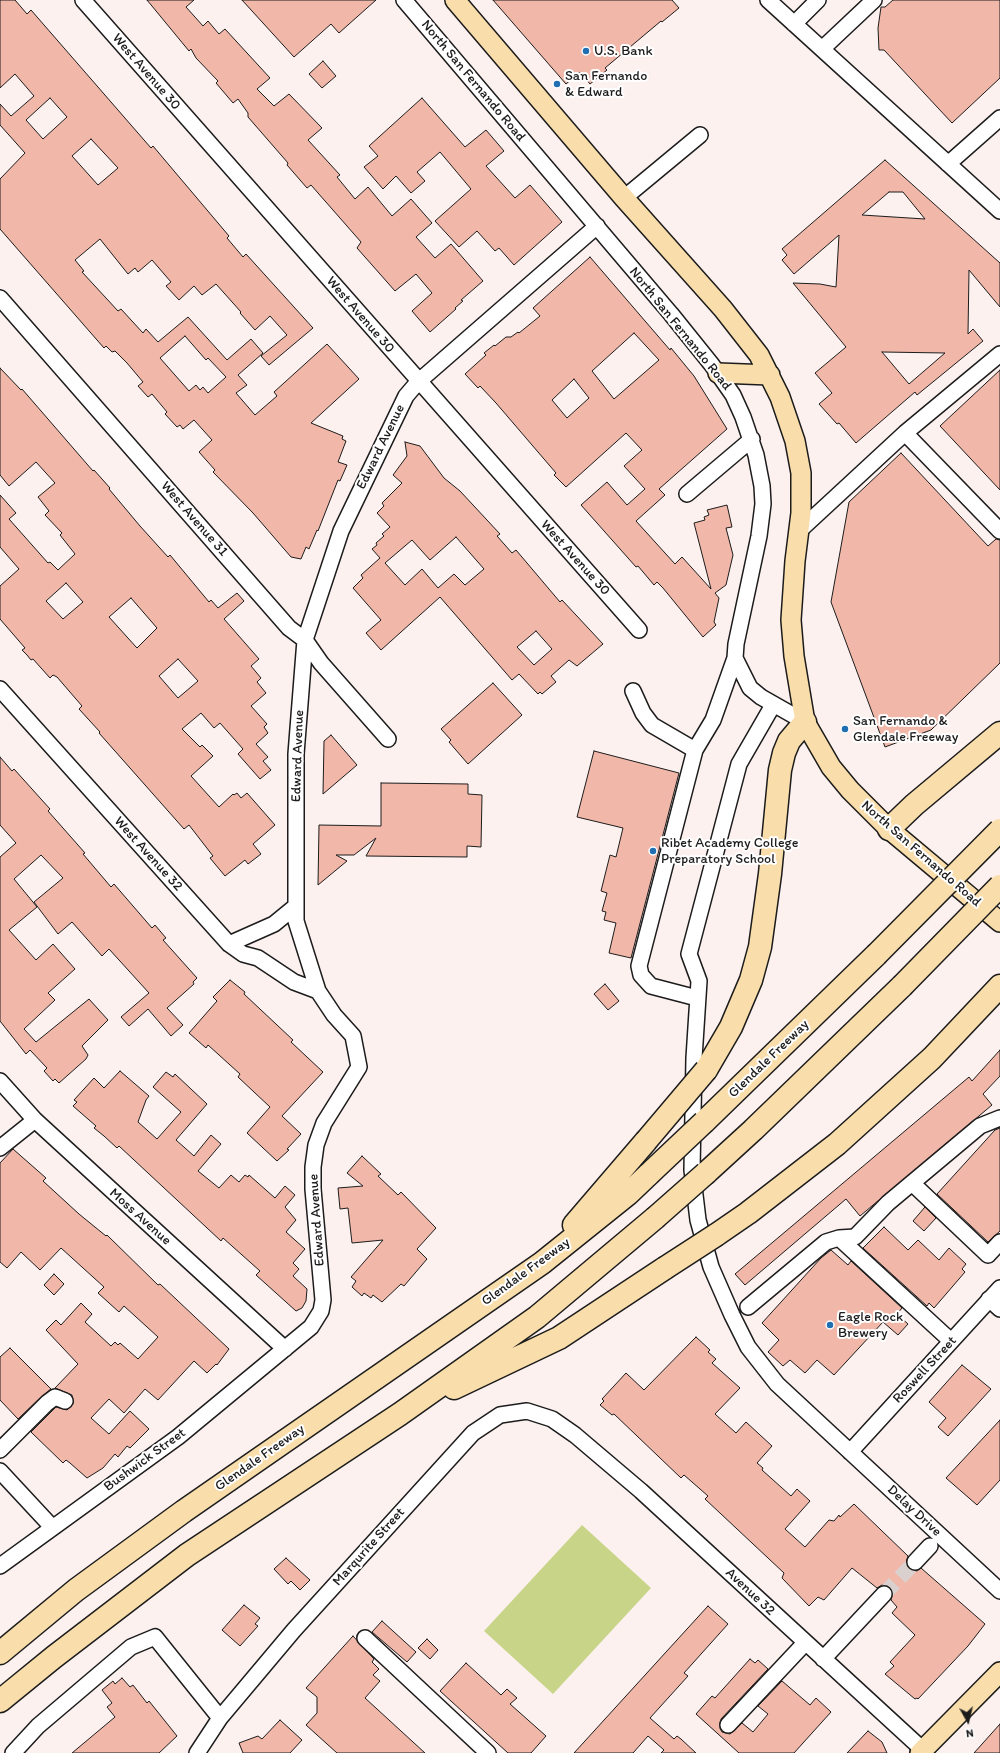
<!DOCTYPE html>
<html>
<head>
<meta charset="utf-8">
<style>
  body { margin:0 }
  #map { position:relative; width:1000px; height:1753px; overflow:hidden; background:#fcf1ee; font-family:Itim,sans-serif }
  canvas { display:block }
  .north { position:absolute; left:948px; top:1701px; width:40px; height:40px; -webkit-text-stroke:3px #fff; paint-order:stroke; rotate:172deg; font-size:11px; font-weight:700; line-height:16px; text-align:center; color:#1c1c1c }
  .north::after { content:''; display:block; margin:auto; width:14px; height:18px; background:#1c1c1c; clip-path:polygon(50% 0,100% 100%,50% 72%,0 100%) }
</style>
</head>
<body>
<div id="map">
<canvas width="1000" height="1753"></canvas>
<div class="north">N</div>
</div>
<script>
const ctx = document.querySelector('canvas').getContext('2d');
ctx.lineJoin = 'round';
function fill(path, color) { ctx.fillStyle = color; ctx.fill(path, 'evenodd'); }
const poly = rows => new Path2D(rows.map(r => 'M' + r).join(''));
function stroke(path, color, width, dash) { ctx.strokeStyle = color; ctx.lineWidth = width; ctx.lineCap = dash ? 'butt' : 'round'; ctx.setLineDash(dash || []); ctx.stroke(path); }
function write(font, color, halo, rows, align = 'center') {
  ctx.font = font + ' Itim,sans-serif'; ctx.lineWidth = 4; ctx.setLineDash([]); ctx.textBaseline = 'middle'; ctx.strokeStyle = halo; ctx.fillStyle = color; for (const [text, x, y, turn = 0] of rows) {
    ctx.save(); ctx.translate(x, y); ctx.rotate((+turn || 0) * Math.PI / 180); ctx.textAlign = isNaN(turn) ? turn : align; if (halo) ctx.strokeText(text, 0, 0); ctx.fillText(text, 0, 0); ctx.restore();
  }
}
fill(poly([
  [582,1525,651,1588,553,1694,484,1631]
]), '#c8d488');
const building = poly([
  [0,0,15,0,27,14,31,10,151,148,153,146,169,165,229,236,227,238,243,257,246,254,313,328,269,365,261,356,287,335,270,316,255,330,240,313,241,312,216,284,202,295,194,286,179,300,166,286,171,282,152,260,138,272,135,268,128,274,100,239,75,260,84,271,82,272,118,311,121,309,143,333,146,329,158,342,188,317,227,360,251,339,263,353,238,375,247,385,236,393,255,415,277,396,274,392,327,344,359,379,311,423,343,436,342,439,346,441,338,462,347,465,340,481,338,480,318,531,317,530,309,549,306,547,301,559,291,557,253,513,213,472,215,470,199,452,212,440,194,420,183,429,180,425,177,427,165,414,167,412,152,394,148,397,138,386,143,382,127,363,115,351,112,352,106,346,104,348,0,229,0,179,25,153,0,125,0,104,11,116,34,96,15,74,0,88,0,0],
  [50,98,67,117,43,139,26,120,50,98],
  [91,139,118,168,98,185,72,156,91,139],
  [185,336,206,360,208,358,226,377,208,393,203,387,200,390,196,385,189,391,160,358,185,336],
  [147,0,194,0,186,7,203,26,208,21,219,34,225,29,270,78,257,89,274,106,289,94,322,128,308,140,340,175,337,177,355,199,368,187,392,216,411,199,432,223,416,237,435,258,451,244,483,281,461,300,463,301,455,308,456,309,430,332,412,311,432,293,416,274,395,291,357,248,361,242,311,185,307,188,287,165,288,163,248,117,248,113,238,99,233,103,216,83,218,81,196,58,191,49,189,51,147,0],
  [242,0,376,0,339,33,331,24,294,57,242,0],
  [493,0,672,0,679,8,662,22,661,21,605,68,607,70,590,84,580,72,566,84,493,0],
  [893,0,1000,0,1000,78,952,123,884,50,879,50,878,28,881,7,885,7,893,0],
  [323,61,336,76,322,88,309,74,323,61],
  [422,98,465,147,486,130,504,151,486,166,515,198,530,185,562,222,514,265,499,248,495,251,477,231,459,247,435,221,471,189,440,152,417,172,425,181,411,193,396,176,383,189,364,167,378,156,369,146,422,98],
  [885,160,1000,263,1000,307,969,270,968,334,973,329,983,341,917,395,915,392,856,443,839,423,837,424,819,404,832,393,815,373,846,347,793,283,820,284,836,287,839,235,794,274,782,260,787,255,782,249,885,160],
  [889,192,903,192,925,219,862,215,889,192],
  [882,352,945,353,909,384,882,352],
  [590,257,670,350,671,348,694,376,727,429,659,489,665,495,636,521,675,564,682,557,711,589,694,523,705,520,704,517,709,515,707,510,727,505,732,527,726,528,733,555,726,585,715,593,719,598,714,622,716,625,703,637,663,588,657,582,654,585,638,566,636,567,581,505,607,482,627,505,645,489,624,466,642,450,626,433,566,487,554,475,556,473,496,403,480,386,478,388,465,374,486,355,484,353,494,345,495,346,506,337,511,337,518,332,519,333,540,316,533,308,590,257],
  [634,333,659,360,614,399,592,371,634,333],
  [574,379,589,398,567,418,552,400,574,379],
  [0,368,21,390,22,389,93,471,94,470,110,488,109,489,140,526,168,557,170,555,209,602,211,600,218,608,237,593,244,601,224,619,259,659,251,666,261,678,257,682,266,693,251,706,267,724,264,727,268,733,256,744,268,757,263,761,271,770,260,779,238,754,243,749,220,723,214,728,201,713,182,729,200,747,202,745,213,756,191,776,219,807,233,794,234,795,237,793,241,798,247,793,275,825,253,844,261,854,248,864,245,860,225,876,210,858,213,856,189,825,184,829,99,733,100,732,79,709,82,706,57,677,53,675,50,678,33,659,31,660,27,655,22,650,25,648,0,619,0,586,19,569,0,547,0,495,16,513,9,519,48,563,50,562,58,570,75,554,60,535,62,533,45,515,49,511,38,497,55,483,36,462,9,486,0,475,0,368],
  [66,583,83,602,63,619,46,601,66,583],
  [131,598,157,628,137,648,109,617,131,598],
  [178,659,198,681,178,698,159,676,178,659],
  [1000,370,1000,490,940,426,1000,370],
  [405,442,420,446,444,478,460,491,500,534,497,536,512,553,516,550,560,602,562,600,603,644,577,666,569,660,551,676,556,682,542,694,540,692,538,694,519,674,512,680,440,597,381,650,366,633,381,620,353,588,363,578,361,575,380,558,372,549,377,545,376,543,384,536,382,534,390,527,377,513,384,506,382,503,402,483,393,475,407,456,405,442],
  [456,537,484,569,465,585,454,574,438,588,422,569,405,585,385,563,412,540,430,560,456,537],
  [536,631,552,649,534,665,517,647,536,631],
  [901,453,988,546,996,539,1000,540,1000,663,931,730,885,747,831,602,849,502,901,453],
  [493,683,522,715,468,764,449,742,451,740,441,729,493,683],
  [331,735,357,765,323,794,324,741,331,735],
  [594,751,679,773,631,958,609,953,616,923,604,920,606,912,602,911,607,893,601,891,610,855,616,857,623,828,577,817,594,751],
  [0,757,12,771,14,769,50,809,48,811,85,853,83,854,111,887,114,884,152,928,155,925,166,938,163,940,197,978,193,982,194,984,167,1008,183,1025,171,1036,148,1009,129,1026,121,1017,149,993,109,949,102,956,72,922,58,934,34,902,63,878,41,855,14,879,37,907,9,930,36,960,53,944,75,969,48,993,55,1000,24,1029,36,1042,89,999,108,1020,82,1046,88,1055,86,1059,59,1083,55,1079,53,1081,44,1071,47,1068,30,1050,26,1054,0,1021,0,857,16,843,0,825,0,757],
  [381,783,468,784,468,794,482,795,481,847,467,846,467,857,366,856,376,838,354,855,336,855,347,861,318,885,319,825,381,826,381,783],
  [230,980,245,992,244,994,293,1040,291,1042,323,1072,282,1116,301,1134,287,1149,289,1150,277,1161,247,1133,270,1107,238,1077,240,1074,208,1045,206,1048,189,1033,217,1001,213,997,230,980],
  [605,984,619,1001,608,1010,594,994,605,984],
  [1000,1050,1000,1076,983,1094,992,1105,860,1216,846,1199,745,1285,735,1274,969,1077,972,1081,1000,1050],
  [120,1071,149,1096,146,1100,138,1122,157,1139,181,1112,153,1087,166,1072,173,1077,175,1074,207,1104,176,1140,194,1156,211,1135,221,1144,198,1171,219,1188,231,1175,239,1182,245,1175,248,1177,249,1175,275,1198,285,1186,295,1195,285,1207,296,1220,286,1232,305,1249,293,1263,299,1269,293,1276,307,1289,306,1301,302,1308,296,1311,256,1275,260,1271,223,1238,221,1241,119,1146,117,1148,104,1136,94,1128,96,1126,73,1106,77,1102,74,1100,94,1078,104,1088,120,1071],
  [1000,1128,1000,1231,988,1242,937,1194,995,1130,1000,1128],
  [13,1149,46,1178,43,1181,79,1214,106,1236,107,1235,158,1285,160,1284,229,1349,217,1365,216,1364,207,1373,194,1361,158,1400,145,1389,124,1413,109,1399,91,1418,109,1434,130,1411,149,1429,130,1448,127,1446,118,1457,115,1454,103,1468,87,1478,70,1463,66,1460,63,1463,31,1432,56,1407,67,1410,73,1404,72,1395,55,1388,78,1364,46,1330,56,1320,61,1325,81,1303,92,1314,85,1322,111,1346,115,1342,118,1345,120,1343,138,1359,158,1337,124,1306,119,1312,98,1293,104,1287,61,1248,40,1270,21,1252,7,1268,0,1262,0,1163,13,1149],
  [362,1156,381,1174,378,1176,398,1195,401,1192,436,1228,417,1249,427,1259,404,1286,401,1284,382,1302,373,1295,371,1298,364,1293,362,1296,352,1287,356,1281,351,1277,383,1240,352,1243,348,1208,340,1209,338,1188,363,1186,347,1173,362,1156],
  [925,1207,936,1218,924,1231,913,1221,925,1207],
  [884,1227,908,1250,918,1240,939,1260,949,1248,966,1264,962,1269,965,1272,934,1308,929,1303,927,1306,863,1248,884,1227],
  [831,1250,848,1265,851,1261,902,1308,897,1314,908,1324,898,1335,883,1322,834,1375,817,1360,805,1373,790,1360,783,1366,768,1352,779,1340,762,1323,821,1258,831,1250],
  [54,1274,64,1284,54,1295,44,1285,54,1274],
  [696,1337,710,1350,708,1352,716,1359,712,1363,740,1388,715,1414,736,1433,746,1422,772,1446,757,1463,763,1468,762,1470,791,1496,797,1489,810,1501,785,1529,805,1547,829,1520,834,1521,839,1515,840,1517,854,1504,908,1556,906,1564,909,1569,917,1571,921,1568,985,1624,968,1646,918,1699,917,1698,915,1699,885,1674,894,1666,890,1662,915,1635,892,1613,897,1607,891,1600,893,1592,890,1587,882,1585,877,1588,852,1568,824,1600,818,1597,809,1606,782,1578,784,1573,705,1499,708,1496,684,1475,681,1478,614,1414,612,1415,600,1405,604,1401,602,1399,626,1373,644,1390,696,1337],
  [10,1348,51,1389,41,1397,18,1419,0,1400,0,1357,10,1348],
  [962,1365,991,1389,948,1436,938,1427,946,1418,929,1402,962,1365],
  [1000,1420,1000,1480,977,1505,946,1478,1000,1420],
  [286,1558,310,1580,300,1590,291,1581,288,1584,274,1569,286,1558],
  [244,1605,260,1618,255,1624,258,1626,240,1646,222,1630,244,1605],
  [708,1606,728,1624,684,1673,688,1676,650,1718,674,1739,677,1736,681,1739,696,1753,661,1753,664,1750,648,1736,633,1753,574,1753,708,1606],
  [382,1621,416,1652,407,1662,372,1632,382,1621],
  [353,1636,374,1659,372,1662,379,1669,373,1675,380,1681,365,1698,425,1753,337,1753,306,1725,317,1713,317,1697,306,1688,353,1636],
  [427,1639,438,1650,430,1659,418,1648,427,1639],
  [750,1659,755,1663,758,1660,768,1669,721,1719,720,1728,722,1732,730,1734,742,1723,753,1732,768,1714,758,1706,782,1681,810,1705,816,1698,831,1712,794,1753,739,1753,696,1714,712,1696,715,1698,750,1659],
  [466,1663,501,1695,507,1689,517,1698,510,1704,546,1736,531,1753,508,1753,440,1691,466,1663],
  [122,1678,130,1687,133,1685,147,1703,149,1701,177,1736,159,1753,72,1753,115,1717,107,1707,112,1703,102,1690,113,1681,115,1684,122,1678],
  [280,1720,302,1740,290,1753,243,1753,239,1743,258,1736,262,1739,280,1720],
  [1000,1724,1000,1753,974,1753,1000,1724],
  [868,1731,882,1742,887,1753,847,1753,868,1731]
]);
fill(building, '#f1b7a9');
stroke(building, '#1c1c1c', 1);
stroke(poly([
  [884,1594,915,1562]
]), '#dad1ce', 15, [15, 8]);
const minor = poly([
  [83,0,639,630],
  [404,0,671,314,712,365,733,395,743,417,756,455,762,486,763,504,759,536,736,644,735,658,750,688,761,697,805,722],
  [768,0,1000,211],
  [794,24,818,0],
  [822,49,874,0],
  [948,164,1000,118],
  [624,198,700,135],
  [0,298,289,628,305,640,321,663,388,739],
  [905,433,1000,531],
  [687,494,752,439],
  [799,531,905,433,1000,354],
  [0,689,229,944,243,954,258,958,294,982,318,991],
  [633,691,643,713,652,725,695,750],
  [773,705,739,764,689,954,699,981,694,1058,692,1170,698,1220,711,1267,732,1315,748,1347,777,1384,1000,1591],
  [229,944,274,924,296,906],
  [697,998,651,986,641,975,639,966,695,750,713,720,735,658],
  [0,1081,35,1120,285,1349],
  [0,1148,35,1120],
  [912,1183,988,1255,1000,1242],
  [839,1238,951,1341],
  [989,1299,1000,1309],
  [748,1307,826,1242,839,1238,855,1237,888,1203,980,1126,1000,1118],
  [0,1450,47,1403,55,1397,65,1401],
  [850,1452,1000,1288],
  [0,1471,52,1527],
  [915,1562,930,1546],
  [0,1566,178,1437,311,1327,321,1311,323,1300,313,1189,313,1167,316,1145,324,1123,359,1067,353,1036,334,1015,318,991,296,921,296,754,305,640,341,531,406,396,418,382,597,226],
  [365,1638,488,1753],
  [823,1659,884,1594],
  [728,1725,805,1643],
  [13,1753,38,1726,131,1647,155,1637,220,1718],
  [197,1753,220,1718,294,1630,473,1433,500,1415,527,1411,552,1419,575,1435,641,1491,923,1750]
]);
const major = poly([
  [455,0,624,198,723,309,759,355,780,397,795,441,801,473,801,513,795,561,791,620,794,656,805,722,831,767,850,790,889,829,1000,922],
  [718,373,770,375],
  [920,1753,1000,1672]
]);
const highway = poly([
  [889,829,914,805,1000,733],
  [706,1070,731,1027,751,980,760,947,770,874,780,770,784,753,789,741,805,722],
  [704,1122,876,955],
  [706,1173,753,1130,902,986],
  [574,1225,646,1141],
  [716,1235,748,1213,837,1144,932,1058,1000,986],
  [454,1388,559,1338,665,1268],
  [0,1653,76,1590,184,1511,542,1263,628,1194,649,1174],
  [0,1701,54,1657,187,1555,400,1414,537,1317,655,1218]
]);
stroke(minor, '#1c1c1c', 18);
stroke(major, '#1c1c1c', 22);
stroke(highway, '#1c1c1c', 25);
stroke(minor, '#fff', 15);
stroke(major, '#f9deab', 19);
stroke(highway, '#f9deab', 22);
const highwayBridge = poly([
  [876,955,1000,830],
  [902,986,1000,886],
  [646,1141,706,1070],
  [649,1174,704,1122],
  [655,1218,706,1173],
  [665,1268,716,1235]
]);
stroke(highwayBridge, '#1c1c1c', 25, []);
stroke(highwayBridge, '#f9deab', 22);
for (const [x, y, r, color] of [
  [586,51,4,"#1f6fb2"],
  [557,84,4,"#1f6fb2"],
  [845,729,4,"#1f6fb2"],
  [653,851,4,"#1f6fb2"],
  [830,1325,4,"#1f6fb2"]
]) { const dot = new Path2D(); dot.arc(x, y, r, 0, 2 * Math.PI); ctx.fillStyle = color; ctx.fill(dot); stroke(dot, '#fff', 1.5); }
write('14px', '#1c1c1c', '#fff', [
  ["U.S. Bank",594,51],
  ["San Fernando",565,76],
  ["& Edward",565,92],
  ["San Fernando &",853,721],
  ["Glendale Freeway",853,737],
  ["Ribet Academy College",661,843],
  ["Preparatory School",661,859],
  ["Eagle Rock",838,1317],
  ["Brewery",838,1333]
], 'left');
write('14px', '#1c1c1c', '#fff', [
  ["West Avenue 30",146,72,49],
  ["North San Fernando Road",473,81,50],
  ["West Avenue 30",360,315,49],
  ["North San Fernando Road",680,329,51],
  ["Edward Avenue",381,447,-64],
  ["West Avenue 31",194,519,49],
  ["West Avenue 30",575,558,48],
  ["Edward Avenue",298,756,-88],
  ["West Avenue 32",148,854,48],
  ["North San Fernando Road",921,854,41],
  ["Glendale Freeway",769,1059,-44],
  ["Moss Avenue",140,1217,42],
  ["Edward Avenue",317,1220,-94],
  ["Glendale Freeway",526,1272,-36],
  ["Roswell Street",925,1370,-47],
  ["Glendale Freeway",260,1458,-35],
  ["Bushwick Street",145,1460,-36],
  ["Delay Drive",914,1511,43],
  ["Marqurite Street",369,1547,-48],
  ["Avenue 32",750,1592,43]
]);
</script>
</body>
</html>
